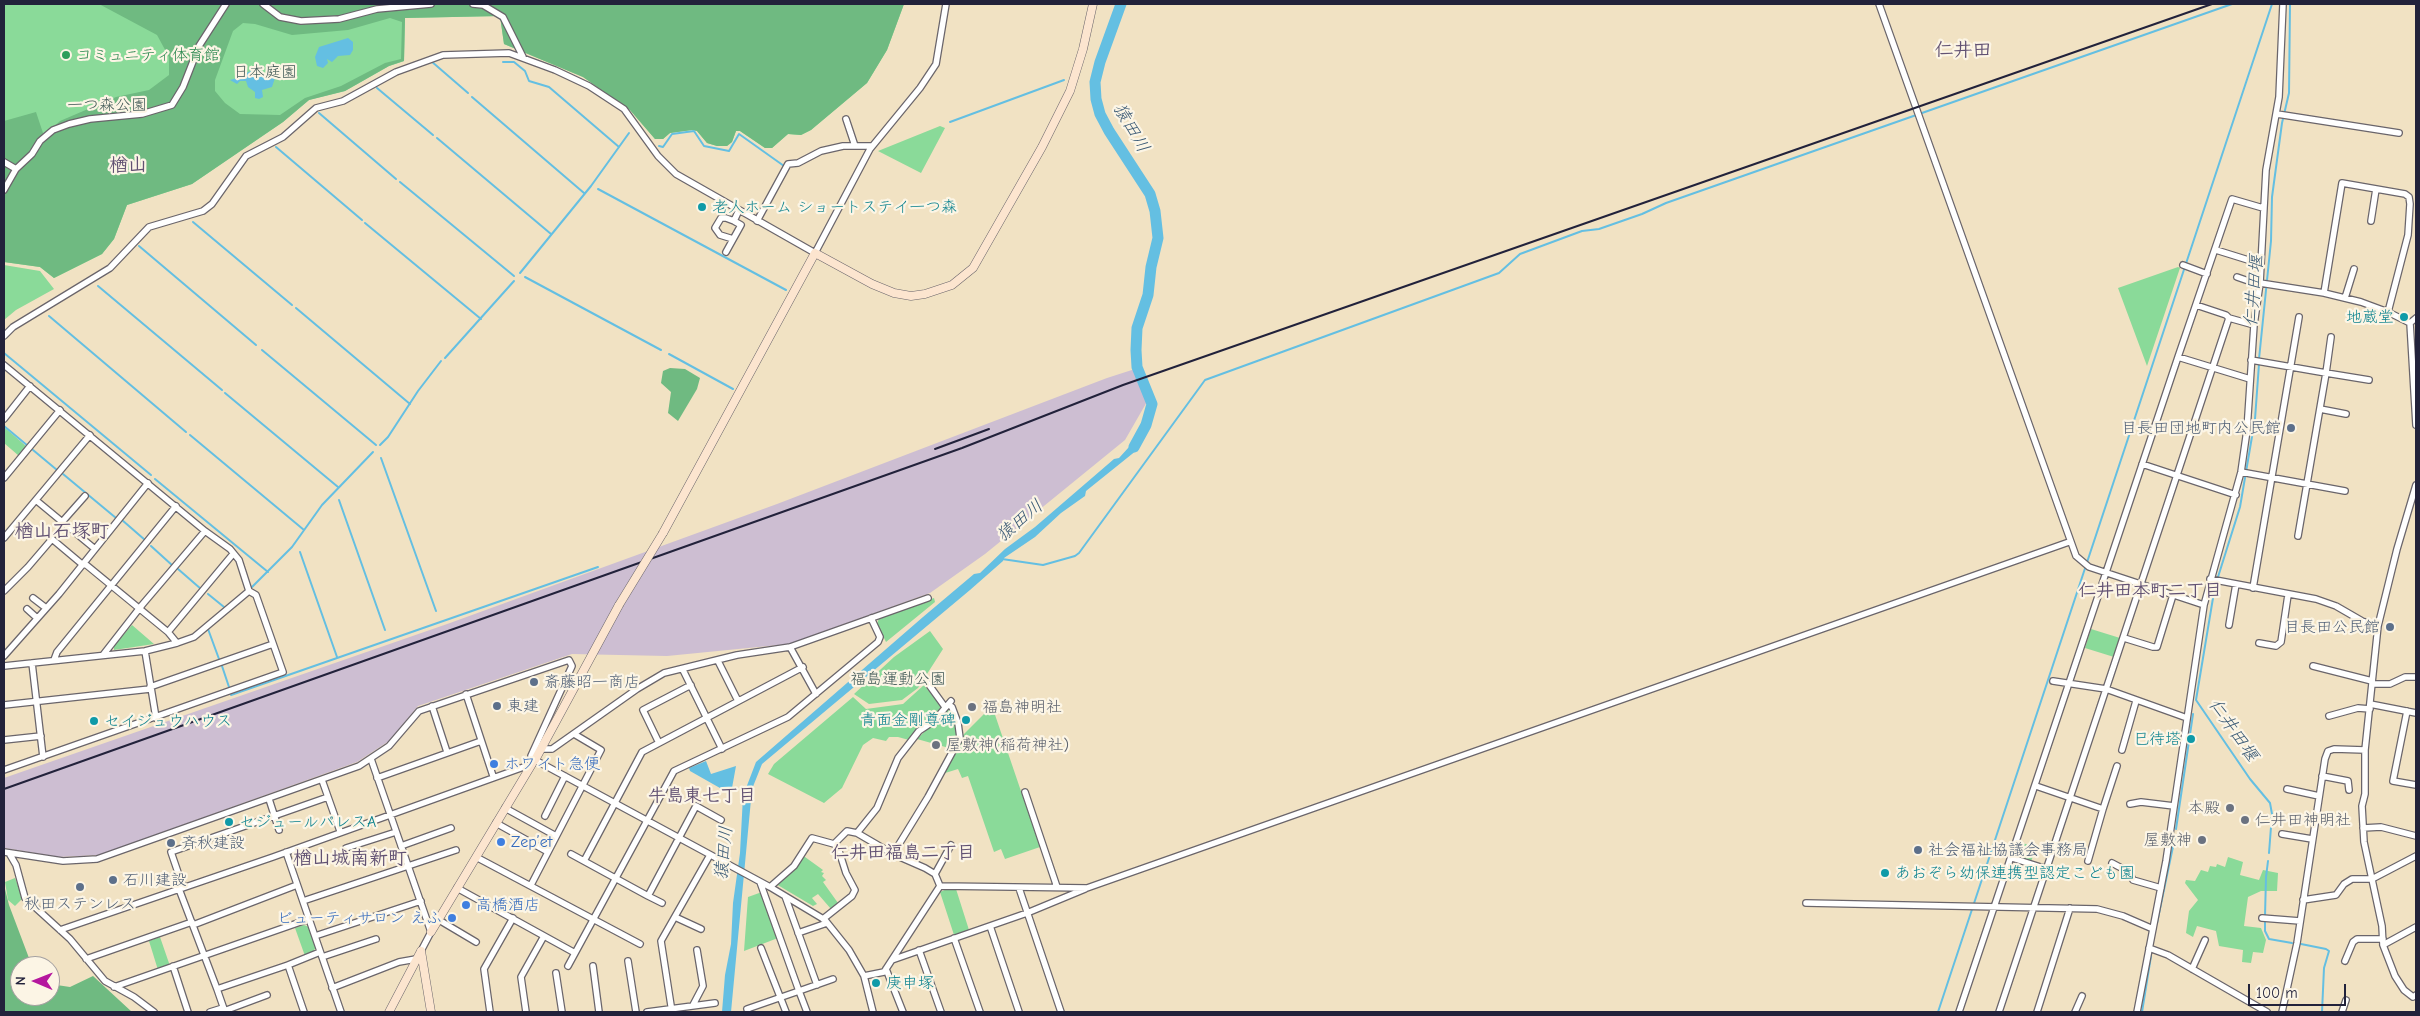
<!DOCTYPE html>
<html>
<head>
<meta charset="utf-8">
<style>
  body { margin:0 }
  #map { position:relative; width:2420px; height:1016px; overflow:hidden; background:#f1e2c3; font-family:"Comic Neue",sans-serif }
  canvas { display:block }
  .frame { position:absolute; inset:0; border:5px solid #22223b; pointer-events:none }
  .north { position:absolute; left:10px; top:956px; width:50px; height:50px; box-sizing:border-box; background:#fcf5e5; border:1px solid #a5a1a1; border-radius:50%; rotate:271deg; font-size:14px; font-weight:700; line-height:20px; text-align:center; color:#22223b }
  .north::after { content:''; display:block; margin:auto; width:18px; height:22px; background:#b5179e; clip-path:polygon(50% 0,100% 100%,50% 72%,0 100%) }
  .scale { position:absolute; left:2248px; top:984px; width:98px; height:22px; box-sizing:border-box; border:2px solid #22223b; border-top:0; padding-left:6px; font-size:15px; line-height:18px; white-space:nowrap; color:#22223b; -webkit-text-stroke:4px #fcf5e5; paint-order:stroke }
</style>
</head>
<body>
<div id="map">
<canvas width="2420" height="1016"></canvas>
<div class="frame"></div>
<div class="north">N</div>
<div class="scale">100 m</div>
</div>
<script>
const ctx = document.querySelector('canvas').getContext('2d');
ctx.lineJoin = 'round';
function fill(path, color) { ctx.fillStyle = color; ctx.fill(path, 'evenodd'); }
const poly = rows => new Path2D(rows.map(r => 'M' + r).join(''));
function stroke(path, color, width, dash) { ctx.strokeStyle = color; ctx.lineWidth = width; ctx.lineCap = dash ? 'butt' : 'round'; ctx.setLineDash(dash || []); ctx.stroke(path); }
function write(font, color, halo, rows, align = 'center') {
  ctx.font = font + ' "Comic Neue","Klee One",sans-serif'; ctx.lineWidth = 4.5; ctx.setLineDash([]); ctx.textBaseline = 'middle'; ctx.strokeStyle = halo; ctx.fillStyle = color; for (const [text, x, y, turn = 0] of rows) {
    ctx.save(); ctx.translate(x, y); ctx.rotate((+turn || 0) * Math.PI / 180); ctx.textAlign = isNaN(turn) ? turn : align; if (halo) ctx.strokeText(text, 0, 0); ctx.fillText(text, 0, 0); ctx.restore();
  }
}
fill(poly([
  [1135,369,1148,400,1125,440,985,554,930,593,789,644,667,656,572,654,418,706,389,741,357,762,99,855,59,857,4,848,4,778,450,623,777,504,1107,378]
]), '#cdbed2');
fill(poly([
  [4,4,904,4,887,50,867,83,811,130,801,135,788,134,772,148,765,148,740,131,736,131,732,142,727,146,717,146,707,143,697,131,692,130,670,133,663,139,655,139,630,110,583,77,504,44,500,16,405,18,404,61,389,66,345,91,309,100,283,122,192,184,127,205,114,239,102,254,54,278,40,267,4,262],
  [940,126,945,128,921,173,878,151],
  [4,265,40,271,54,289,16,310,4,320],
  [2178,267,2180,268,2147,366,2118,288],
  [4,427,27,447,19,456,4,443],
  [934,598,935,602,886,642,877,624,879,618],
  [132,625,154,644,114,650,114,646],
  [2091,629,2120,638,2114,657,2085,648],
  [930,631,943,649,918,688,902,700,869,704,854,694,894,657],
  [924,685,942,707,909,740,898,737,889,737,886,741,873,738,863,745,842,788,824,803,768,774,774,764,853,697,866,709,903,704],
  [992,706,1040,847,1005,859,1001,849,994,852,968,776,962,778,958,769,942,774,952,752,964,734],
  [948,709,951,711,957,729,957,736,949,748,917,739],
  [2019,842,2036,847,2031,862,2014,856],
  [802,857,805,857,823,870,821,872,824,873,822,876,826,880,823,882,838,903,831,909,818,894,812,898,817,904,813,906,776,884],
  [2228,857,2243,862,2240,875,2259,880,2263,870,2278,873,2277,891,2261,891,2248,897,2244,926,2261,928,2266,940,2263,953,2253,952,2251,963,2242,962,2243,950,2219,946,2216,931,2197,926,2193,937,2186,933,2189,911,2198,900,2185,883,2186,880,2195,881,2201,870,2208,872,2210,866,2216,867,2217,864,2225,867],
  [15,878,23,898,15,906,8,900,5,882],
  [947,889,956,889,969,930,954,935,940,892],
  [762,892,778,938,744,951,748,897],
  [304,925,309,927,316,947,313,952,305,956,295,928],
  [160,937,170,966,158,970,149,941]
]), '#8ada99');
fill(poly([
  [99,4,904,4,887,50,867,83,811,130,801,135,788,134,772,148,765,148,740,131,736,131,732,142,727,146,717,146,707,143,697,131,692,130,670,133,663,139,655,139,630,110,583,77,504,44,500,16,405,18,404,61,389,66,345,91,309,100,283,122,192,184,127,205,114,239,102,254,54,278,40,267,4,262,4,121,36,112,44,136,60,121,116,97,149,90,169,75,169,57,157,35],
  [390,18,402,22,401,59,385,63,341,86,305,98,280,115,240,114,225,103,215,91,215,80,233,31,243,23,255,24,292,35,348,30],
  [670,368,685,369,700,378,697,389,678,421,668,413,671,392,661,383,663,371],
  [4,885,9,905,32,966,20,966,20,996,50,996,50,984,70,987,93,976,132,1012,4,1012]
]), '#6fba81');
fill(poly([
  [348,38,353,42,353,50,350,55,338,56,332,62,327,59,328,63,323,68,317,66,315,57,319,47],
  [253,70,257,70,265,76,273,70,275,78,272,87,262,90,263,97,259,99,255,98,255,92,248,87,246,81,240,81,237,84,230,80,237,78,237,74,240,72,244,74],
  [1145,425,1137,450,1086,491,1085,496,1061,513,1035,537,1004,558,1003,561,970,590,762,764,752,789,731,1012,722,1012,725,975,731,944,733,903,740,853,743,796,756,762,923,617,974,574,980,573,1005,549,1035,527,1114,459,1119,458,1139,436],
  [706,761,711,774,736,766,732,788,727,792,690,771,689,768]
]), '#64bfe2');
stroke(poly([
  [431,61,468,93],
  [503,62,514,62,525,71,529,81,549,87,619,147],
  [1093,81,1095,82],
  [377,88,433,135],
  [472,97,584,193],
  [319,113,396,179],
  [950,122,1064,80],
  [437,138,551,234],
  [659,146,663,147,672,134,694,131,704,146,729,151,739,134,784,166],
  [276,147,362,220],
  [400,182,514,276],
  [598,189,786,290],
  [193,222,292,305],
  [365,223,481,319],
  [139,246,256,345],
  [520,273,591,186,629,133],
  [525,277,661,350],
  [98,286,222,390],
  [296,308,410,404],
  [49,316,186,432],
  [262,350,376,445],
  [4,353,151,475],
  [669,354,733,389],
  [445,358,514,281],
  [2259,359,2271,241,2272,197,2282,123,2289,93,2290,4],
  [225,393,338,487],
  [4,426,28,446],
  [190,435,304,530],
  [380,445,388,437,418,391,441,361],
  [33,450,57,470],
  [381,458,436,611],
  [63,474,116,518],
  [155,479,268,572],
  [339,500,385,630],
  [122,520,145,540],
  [151,546,173,566],
  [300,552,337,657],
  [1002,559,1043,565,1075,556,1079,553,1205,380,1499,273,1520,254,1582,231,1599,229,1642,214,1666,203,2232,4],
  [178,569,201,589],
  [2218,577,2240,507,2255,419,2259,364],
  [2215,586,2196,700,2250,779,2270,803,2272,814,2269,853],
  [252,587,292,547,322,505,373,452],
  [208,594,224,607],
  [208,629,219,659],
  [222,666,229,687],
  [231,695,598,567],
  [2176,829,2193,714],
  [2265,916,2266,877,2268,861],
  [2265,921,2265,931,2269,939,2292,943],
  [2157,923,2175,837],
  [2301,944,2326,949,2329,951,2324,968,2322,1012],
  [1938,1012,2272,4],
  [2142,1012,2151,956]
]), '#64bfe2', 2);
stroke(poly([
  [1121,4,1100,62,1095,82,1096,99,1100,114,1109,131,1150,194,1155,211,1158,238,1151,267,1148,295,1137,328,1136,350,1137,367,1152,404,1146,425,1134,447]
]), '#64bfe2', 11);
const street = poly([
  [263,4,280,17,301,21,339,19,377,9,431,4],
  [473,4,483,5,503,17,523,57],
  [1879,4,2076,556,2089,567,2204,605],
  [2277,114,2399,133],
  [846,119,855,146],
  [4,162,16,169],
  [4,190,16,169,32,154,40,141,53,130,69,124,90,119,142,114,172,105,183,87,199,46,226,4],
  [757,221,788,164,798,163,821,151,843,146,872,146],
  [2371,221,2376,189],
  [733,239,720,235,715,228,721,218,726,218,734,221],
  [2216,250,2261,264],
  [726,252,741,225,734,221,739,210],
  [2183,265,2207,274],
  [2237,277,2260,285],
  [2260,283,2324,293,2361,302,2388,312,2410,323],
  [2324,293,2342,183,2405,194,2409,197,2410,204,2408,235,2388,312],
  [2345,298,2354,269],
  [2229,318,2254,325],
  [2410,323,2416,425],
  [2410,323,2416,318],
  [4,336,13,327,110,268,149,227,203,211,212,204,246,156,283,137,316,108,343,101,396,72,443,55,509,53,555,70,589,86,624,109,658,156,676,174,815,253,870,149,920,88,936,64,946,4],
  [2331,337,2326,373,2369,380],
  [2178,357,2250,379],
  [2251,360,2326,373,2298,536],
  [4,365,205,531,230,549,239,560,249,591,256,595,283,672,4,770],
  [2320,409,2346,414],
  [4,419,30,386],
  [2142,464,2236,495],
  [2241,472,2345,491],
  [4,478,60,410],
  [37,501,95,549],
  [62,522,85,496],
  [4,538,90,435],
  [84,563,168,632,177,643],
  [2210,579,2316,599,2336,606,2362,621,2378,626],
  [2253,588,2299,317],
  [4,591,28,567,52,539,83,565],
  [33,598,46,608],
  [27,609,37,618],
  [2229,625,2236,584],
  [168,632,233,554],
  [2124,638,2153,647,2157,647,2173,595],
  [2259,643,2276,646,2281,642,2288,595],
  [790,647,816,694],
  [145,651,156,718],
  [103,655,142,605,205,531],
  [4,656,59,594,148,483],
  [54,660,57,652,176,506],
  [718,661,738,701],
  [32,663,43,757],
  [4,666,145,651,177,643,194,637,249,591],
  [2313,666,2372,681],
  [683,670,722,749],
  [924,678,945,707],
  [2053,681,2106,689,2187,718],
  [2372,684,2390,684,2405,677,2416,677],
  [150,687,273,644],
  [466,694,493,776],
  [2370,704,2416,713],
  [4,705,150,689],
  [432,706,447,752],
  [2407,711,2393,781,2416,785],
  [2329,716,2358,708,2370,709],
  [4,740,41,736],
  [659,743,643,710,691,685],
  [542,749,552,749,637,689,664,673,737,655,790,647,928,598],
  [2122,750,2136,701],
  [2365,750,2365,794,2362,806,2364,842,2382,926,2383,945,2395,976,2404,990,2413,997,2416,995],
  [371,759,431,932,421,951],
  [2322,776,2348,781,2349,790],
  [377,778,481,741],
  [322,780,340,831],
  [2036,786,2103,809,2088,861],
  [2287,789,2319,796],
  [1025,792,1057,887],
  [269,799,279,830],
  [2130,804,2141,802,2174,806],
  [505,808,556,836],
  [2103,809,2117,766],
  [545,816,565,776],
  [496,823,548,852],
  [2363,828,2381,827,2416,836],
  [857,833,877,808,898,758,919,731,934,721,951,701],
  [2282,834,2312,839],
  [401,846,451,828],
  [346,848,396,832],
  [4,852,63,861,97,859,359,766,389,746,419,711,569,660,572,666,531,756,532,764],
  [286,852,341,1012],
  [9,853,16,865,25,898,70,939,105,981,134,997,154,1012],
  [571,854,648,896,696,806,721,820],
  [893,854,928,797,960,738,958,723,952,707,949,705],
  [476,857,640,944],
  [2012,858,2047,869],
  [584,861,642,752,803,667],
  [2112,863,2129,872,2133,880,2161,888],
  [935,874,951,845],
  [531,885,601,750,574,734],
  [183,887,171,852,328,797],
  [770,887,794,866,812,838,834,844,847,831,857,833,893,854,925,868,935,874,940,886],
  [457,888,575,953],
  [1019,888,1061,1012],
  [179,889,217,989,288,965],
  [648,896,662,903],
  [785,896,817,985],
  [2303,900,2336,895,2344,884,2352,879,2372,879,2416,856],
  [303,901,456,850],
  [1806,903,2097,909,2123,916,2153,929],
  [675,917,701,929],
  [2262,918,2300,921],
  [823,919,852,896,855,890,846,873,839,851,834,844],
  [439,920,476,942],
  [193,925,297,885],
  [990,926,1019,1012],
  [60,930,273,857,532,764,535,760,770,887,825,920,849,950,864,976,873,1012],
  [798,933,827,923],
  [315,936,421,901],
  [954,938,980,1012],
  [2383,945,2416,927],
  [761,948,786,1012],
  [2149,948,2168,955,2267,1012],
  [919,950,941,1012],
  [322,957,376,939],
  [86,959,192,922],
  [892,960,1027,913,1085,889],
  [628,961,636,1012],
  [2345,961,2353,942,2357,939,2383,939],
  [173,966,188,1012],
  [568,966,674,771,788,717,878,642,880,637,871,618],
  [593,966,599,1012],
  [886,969,903,1012],
  [2192,969,2205,940],
  [556,973,562,1012],
  [864,976,884,972,940,886,1087,888,2069,542],
  [114,987,309,919],
  [332,988,399,962,416,959],
  [217,989,225,1012],
  [693,1005,703,986,697,950],
  [224,1011,267,995],
  [210,1012,223,1008],
  [304,1012,288,965,320,952],
  [490,1012,484,969,513,918],
  [526,1012,521,977,544,936],
  [647,1012,715,1003],
  [672,1012,661,941,710,855],
  [748,1012,747,1009,799,991,760,882],
  [807,1012,799,991,833,979],
  [1959,1012,2178,357,2232,199,2263,208],
  [1999,1012,2229,318,2226,315,2196,305],
  [2037,1012,2070,908],
  [2075,1012,2082,996],
  [2137,1012,2166,861,2204,605,2241,472,2247,430,2254,325,2260,283,2266,170,2279,97,2283,4],
  [2282,1012,2297,943,2325,759,2328,751,2334,749,2365,750,2378,626,2397,549,2416,485],
  [2342,1012,2346,1000]
]);
const secondary = poly([
  [663,533,815,253,872,284,894,293,911,296,925,294,952,285,973,268,1042,147,1070,91,1083,49,1093,4],
  [535,760,619,605],
  [431,932,532,764],
  [421,951,431,1012],
  [389,1012,421,951]
]);
stroke(street, '#6a656b', 8);
stroke(secondary, '#6a656b', 9);
stroke(street, '#fff', 5.5);
stroke(secondary, '#fce5cf', 8);
stroke(poly([
  [935,449,989,429],
  [4,789,962,448,1123,385,2212,4]
]), '#22223b', 2);
const secondaryBridge = poly([
  [619,605,663,533]
]);
stroke(secondaryBridge, '#6a656b', 9, []);
stroke(secondaryBridge, '#fce5cf', 8);
for (const [x, y, r, color] of [
  [66,55,5,"#2e9e5b"],
  [702,207,5,"#0f9aa8"],
  [2404,317,5,"#0f9aa8"],
  [2291,428,5,"#5c6f8a"],
  [2390,627,5,"#5c6f8a"],
  [534,682,5,"#5c6f8a"],
  [497,706,5,"#5c6f8a"],
  [972,707,5,"#6b7280"],
  [966,720,5,"#0f9aa8"],
  [94,721,5,"#0f9aa8"],
  [2191,739,5,"#0f9aa8"],
  [936,745,5,"#6b7280"],
  [494,764,5,"#3f7fe0"],
  [2230,808,5,"#6b7280"],
  [2245,820,5,"#6b7280"],
  [229,822,5,"#0f9aa8"],
  [2202,840,5,"#6b7280"],
  [501,842,5,"#3f7fe0"],
  [171,843,5,"#5c6f8a"],
  [1918,850,5,"#5c6f8a"],
  [1885,873,5,"#0f9aa8"],
  [113,880,5,"#5c6f8a"],
  [80,887,5,"#5c6f8a"],
  [466,905,5,"#3f7fe0"],
  [452,918,5,"#3f7fe0"],
  [876,983,5,"#0f9aa8"]
]) { const dot = new Path2D(); dot.arc(x, y, r, 0, 2 * Math.PI); ctx.fillStyle = color; ctx.fill(dot); stroke(dot, '#fcf5e5', 2); }
write('16px', '#27864d', '#fcf5e5', [
  ["コミュニティ体育館",76,55]
], 'left');
write('16px', '#415957', '#fcf5e5', [
  ["日本庭園",265,72],
  ["一つ森公園",107,105],
  ["福島運動公園",898,679]
]);
write('16px', '#0d838f', '#fcf5e5', [
  ["老人ホーム ショートステイ一つ森",712,207],
  ["地蔵堂",2394,317,"right"],
  ["青面金剛尊碑",956,720,"right"],
  ["セイジュウハウス",104,721],
  ["巳待塔",2181,739,"right"],
  ["セジュールパレスA",239,822],
  ["あおぞら幼保連携型認定こども園",1895,873],
  ["庚申塚",886,983]
], 'left');
write('16px', '#4e5e75', '#fcf5e5', [
  ["目長田団地町内公民館",2281,428,"right"],
  ["目長田公民館",2380,627,"right"],
  ["斎藤昭一商店",544,682],
  ["東建",507,706],
  ["斉秋建設",181,843],
  ["社会福祉協議会事務局",1928,850],
  ["石川建設",123,880],
  ["秋田ステンレス",80,904,"center"]
], 'left');
write('16px', '#5b616d', '#fcf5e5', [
  ["福島神明社",982,707],
  ["屋敷神(稲荷神社)",946,745],
  ["本殿",2220,808,"right"],
  ["仁井田神明社",2255,820],
  ["屋敷神",2192,840,"right"]
], 'left');
write('16px', '#366cbe', '#fcf5e5', [
  ["ホワイト急便",504,764],
  ["Zep’et",511,842],
  ["高橋酒店",476,905],
  ["ビューティサロン えふ",442,918,"right"]
], 'left');
write('italic 18px', '#395975', '#fcf5e5', [
  ["猿田川",1131,128,60],
  ["仁井田堰",2254,291,-85],
  ["猿田川",1020,521,-40],
  ["仁井田堰",2233,730,55],
  ["猿田川",724,853,-84]
]);
write('bold 18px', '#625273', '#fcf5e5', [
  ["仁井田本町二丁目",2150,591],
  ["牛島東七丁目",702,796],
  ["仁井田福島二丁目",903,853]
]);
write('bold 19px', '#625273', '#fcf5e5', [
  ["仁井田",1963,51],
  ["楢山",128,166],
  ["楢山石塚町",62,532],
  ["楢山城南新町",350,859]
]);
</script>
</body>
</html>
